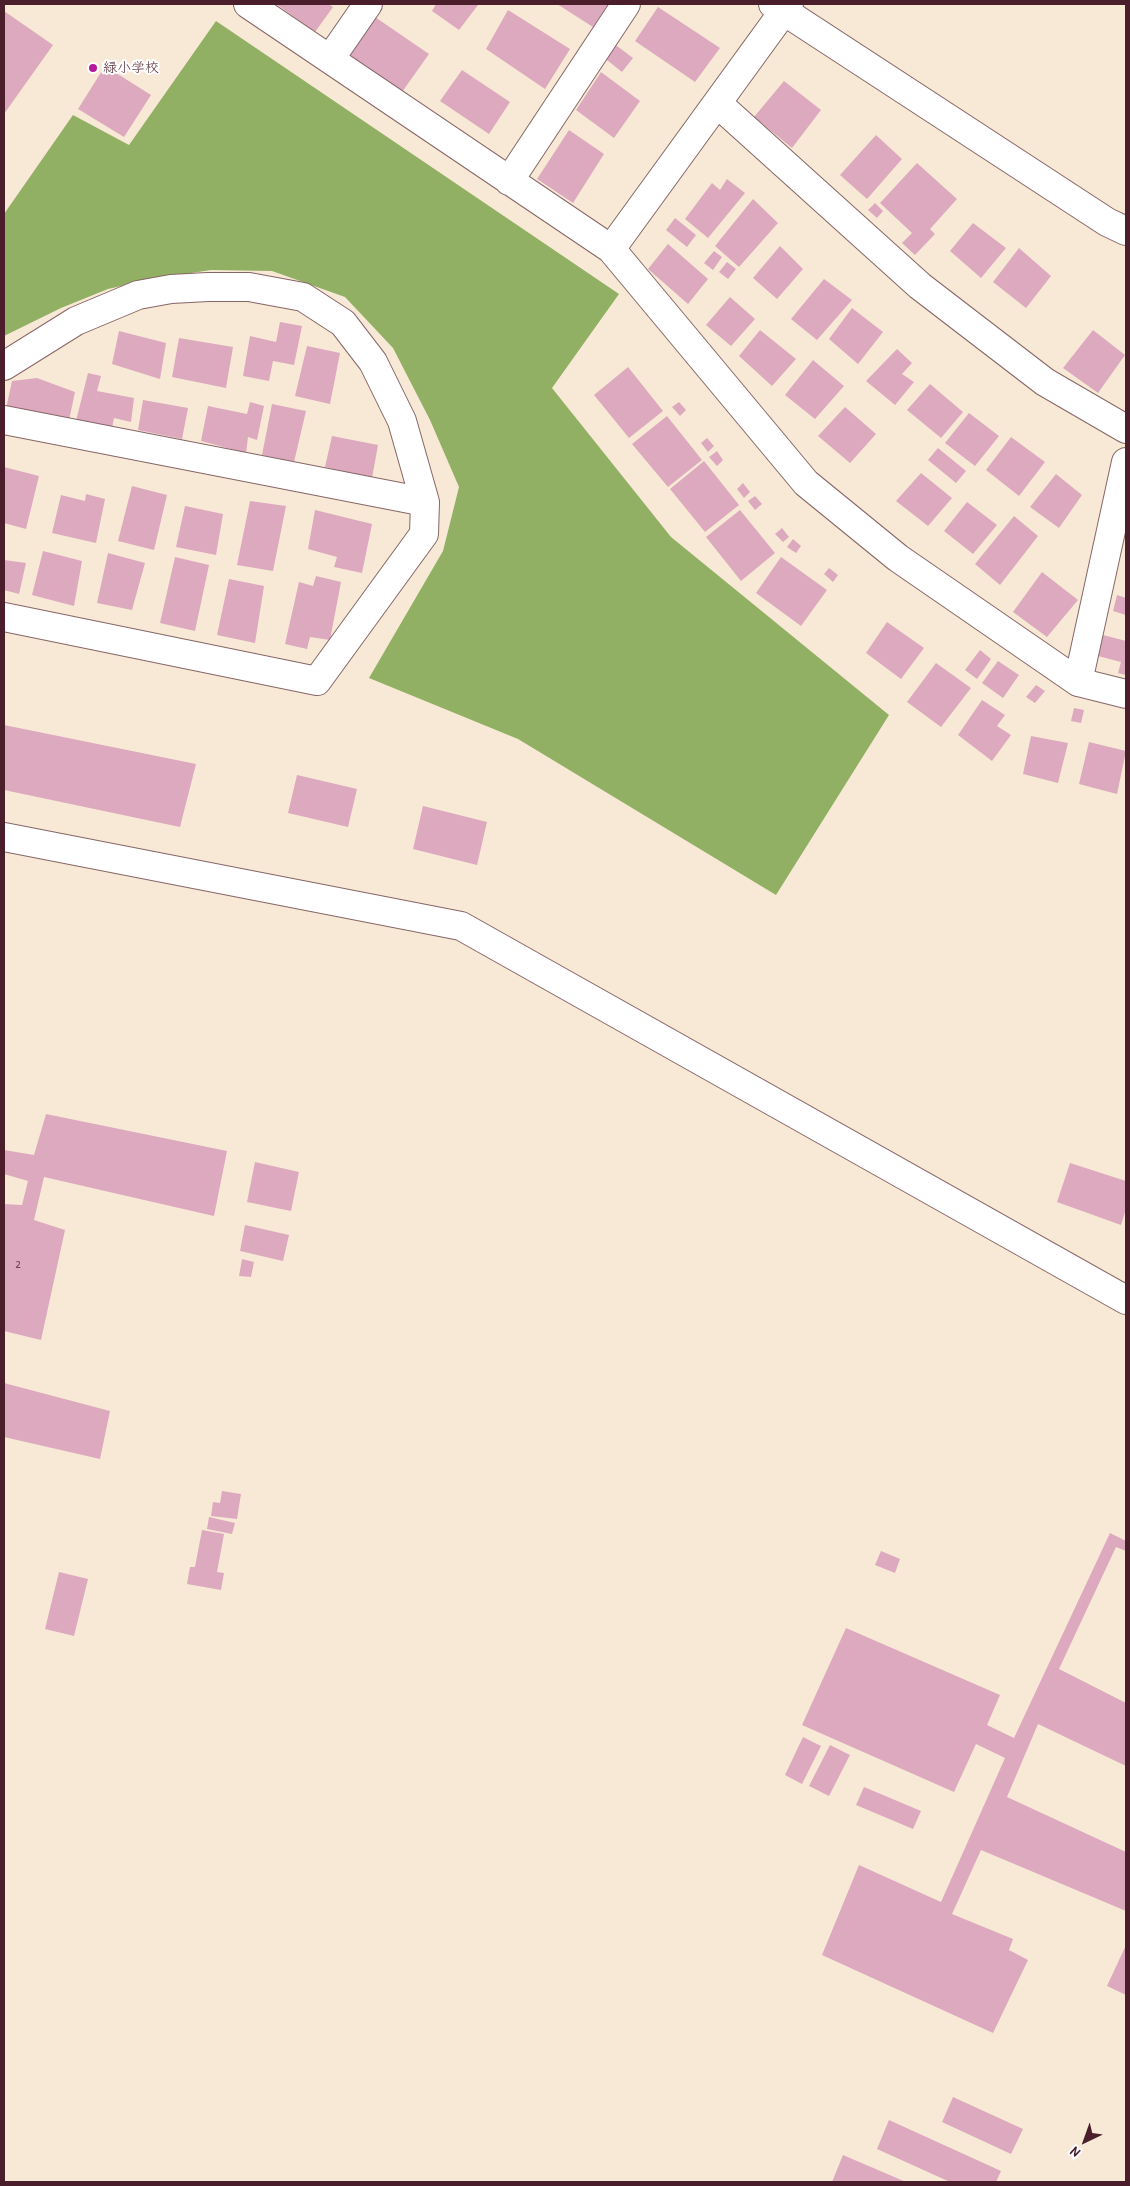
<!DOCTYPE html>
<html>
<head>
<meta charset="utf-8">
<style>
  body { margin:0 }
  #map { position:relative; width:1130px; height:2186px; overflow:hidden; background:#f8e9d7; font-family:"Patrick Hand",sans-serif }
  canvas { display:block }
  .frame { position:absolute; inset:0; border:5px solid #4a1f2b; pointer-events:none }
  .north { position:absolute; left:1060px; top:2116px; width:50px; height:50px; -webkit-text-stroke:4px #fff; paint-order:stroke; rotate:222deg; font-size:14px; font-weight:700; line-height:20px; text-align:center; color:#4a1f2b }
  .north::after { content:''; display:block; margin:auto; width:18px; height:22px; background:#4a1f2b; clip-path:polygon(50% 0,100% 100%,50% 72%,0 100%) }
</style>
</head>
<body>
<div id="map">
<canvas width="1130" height="2186"></canvas>
<div class="frame"></div>
<div class="north">N</div>
</div>
<script>
const ctx = document.querySelector('canvas').getContext('2d');
ctx.lineJoin = 'round';
function fill(path, color) { ctx.fillStyle = color; ctx.fill(path, 'evenodd'); }
const poly = rows => new Path2D(rows.map(r => 'M' + r).join(''));
function stroke(path, color, width, dash) { ctx.strokeStyle = color; ctx.lineWidth = width; ctx.lineCap = dash ? 'butt' : 'round'; ctx.setLineDash(dash || []); ctx.stroke(path); }
function write(font, color, halo, rows, align = 'center') {
  ctx.font = font + ' "Patrick Hand","Klee One",sans-serif'; ctx.lineWidth = 4; ctx.setLineDash([]); ctx.textBaseline = 'middle'; ctx.strokeStyle = halo; ctx.fillStyle = color; for (const [text, x, y, turn = 0] of rows) {
    ctx.save(); ctx.translate(x, y); ctx.rotate((+turn || 0) * Math.PI / 180); ctx.textAlign = isNaN(turn) ? turn : align; if (halo) ctx.strokeText(text, 0, 0); ctx.fillText(text, 0, 0); ctx.restore();
  }
}
fill(poly([
  [216,21,619,294,552,388,671,537,889,715,776,895,518,739,369,678,443,551,459,487,430,420,393,348,345,297,272,271,211,270,152,279,108,289,61,308,4,336,4,214,73,115,129,145]
]), '#92b063');
fill(poly([
  [276,4,328,4,333,7,315,32],
  [436,4,477,4,478,5,459,30,432,11],
  [557,4,608,4,593,27],
  [658,7,720,48,695,82,635,41],
  [508,10,570,49,545,89,486,49],
  [4,11,53,45,4,114],
  [375,17,429,54,402,92,350,56],
  [613,43,633,58,622,72,602,56],
  [105,66,151,95,124,137,78,109],
  [462,70,510,102,489,134,440,101],
  [601,72,640,101,614,138,576,110],
  [784,81,821,110,792,148,754,117],
  [569,130,604,154,573,203,537,179],
  [876,135,902,159,867,199,840,175],
  [917,163,957,199,930,229,935,234,915,255,902,243,912,233,880,203],
  [727,179,745,193,708,238,685,219,712,183,720,190],
  [753,199,778,223,739,267,715,246],
  [875,203,883,211,877,218,868,210],
  [675,218,696,235,687,247,666,230],
  [973,223,1006,248,981,278,950,251],
  [668,244,708,279,688,304,648,269],
  [780,246,803,269,777,299,753,278],
  [1019,248,1051,276,1026,308,993,282],
  [714,251,722,257,713,270,704,263],
  [727,262,736,269,728,279,719,272],
  [824,279,852,300,817,340,791,319],
  [730,297,755,319,731,346,706,325],
  [852,308,883,332,858,364,829,339],
  [280,322,302,326,294,365,273,361,269,381,243,376,250,336,276,342],
  [760,330,796,359,772,386,739,356],
  [1093,330,1125,355,1098,393,1063,368],
  [119,331,166,343,160,379,112,364],
  [179,338,233,347,226,388,172,377],
  [307,346,340,353,330,404,295,396],
  [897,349,912,363,902,374,914,382,895,405,866,381],
  [813,360,844,386,815,419,785,395],
  [628,367,663,411,629,438,594,395],
  [88,373,101,376,97,391,134,398,131,422,114,418,112,428,76,421],
  [37,378,75,392,68,425,6,409,12,381],
  [930,384,963,412,941,438,907,410],
  [143,400,188,408,182,439,138,430],
  [250,402,264,406,257,440,248,437,246,453,201,441,208,406,247,414],
  [679,402,686,410,680,416,672,407],
  [272,404,306,411,294,462,262,455],
  [845,407,876,434,850,463,818,436],
  [969,413,999,436,975,466,945,443],
  [667,416,702,460,668,487,632,444],
  [332,436,378,445,372,478,325,467],
  [1011,437,1045,462,1019,496,986,470],
  [707,438,714,446,708,452,701,443],
  [938,448,966,471,956,483,928,460],
  [717,451,723,460,717,466,709,457],
  [704,461,739,505,705,532,670,489],
  [4,467,39,476,26,529,4,523],
  [921,473,952,498,928,526,896,501],
  [1056,474,1082,495,1059,528,1030,507],
  [743,483,750,492,744,498,737,489],
  [132,486,167,495,154,550,118,541],
  [86,494,105,499,96,543,52,533,61,495,85,501],
  [755,496,762,504,755,510,748,501],
  [250,501,286,506,273,571,237,565],
  [967,502,997,525,973,554,944,531],
  [185,506,223,514,216,555,176,547],
  [315,510,372,524,362,573,334,567,337,557,308,549],
  [740,510,775,553,741,581,706,537],
  [1014,516,1038,536,1000,585,975,564],
  [782,528,789,537,783,542,775,534],
  [793,539,801,546,796,553,787,547],
  [43,551,82,561,74,606,32,595],
  [108,553,145,563,132,610,97,603],
  [175,557,209,565,195,631,160,623],
  [781,557,827,590,801,626,756,593],
  [4,560,26,563,19,594,4,590],
  [829,568,838,575,833,582,824,574],
  [1042,572,1078,600,1047,637,1013,612],
  [316,576,341,582,330,640,310,637,307,649,285,644,299,582,313,586],
  [229,579,264,586,255,643,217,635],
  [1117,595,1126,598,1126,615,1113,611],
  [887,622,924,648,901,679,866,653],
  [1103,635,1126,641,1126,675,1118,673,1121,662,1098,656],
  [980,650,991,659,977,679,965,670],
  [998,661,1019,675,1003,698,982,683],
  [936,663,971,688,941,727,907,702],
  [1036,685,1045,691,1035,703,1026,697],
  [982,700,1005,715,997,726,1011,735,992,761,958,735],
  [1074,708,1084,710,1081,723,1071,721],
  [4,725,196,764,180,827,4,790],
  [1031,736,1068,743,1058,783,1023,774],
  [1089,742,1126,751,1117,794,1079,784],
  [297,775,357,789,348,827,288,813],
  [423,806,487,822,477,865,413,849],
  [46,1114,227,1151,214,1216,44,1177,34,1220,65,1230,41,1340,4,1331,4,1204,22,1205,28,1181,4,1174,4,1150,34,1155],
  [255,1162,299,1172,291,1211,247,1202],
  [1070,1163,1126,1181,1126,1209,1121,1225,1057,1202],
  [245,1225,289,1235,283,1261,240,1251],
  [242,1259,254,1262,251,1277,239,1276],
  [4,1383,110,1411,100,1459,4,1437],
  [222,1491,241,1494,237,1519,211,1516,213,1502,220,1503],
  [209,1517,235,1523,232,1534,207,1529],
  [202,1530,224,1534,217,1572,224,1573,221,1590,187,1584,190,1567,195,1567],
  [1110,1533,1126,1541,1126,1551,1116,1547,1059,1669,1126,1703,1126,1766,1038,1724,1007,1797,1126,1852,1126,1911,981,1850,952,1914,1013,1939,1009,1950,1028,1960,993,2033,822,1955,859,1865,941,1902,1005,1758,976,1744,954,1792,802,1725,846,1628,1000,1695,987,1725,1014,1738],
  [881,1551,900,1559,895,1573,875,1565],
  [59,1572,88,1579,74,1636,45,1629],
  [803,1737,821,1746,802,1784,785,1775],
  [830,1745,850,1755,829,1796,809,1786],
  [864,1787,921,1811,913,1829,856,1805],
  [1126,1945,1126,1995,1107,1986],
  [953,2097,1023,2129,1011,2154,942,2122],
  [889,2120,1001,2171,996,2182,950,2182,877,2149],
  [843,2155,906,2182,832,2182]
]), '#dca9be');
const minor = poly([
  [248,4,611,249,806,483,898,558,1078,682,1126,694],
  [773,4,1107,222,1126,231],
  [330,59,368,4],
  [717,103,920,286,1045,382,1126,429],
  [509,181,626,4],
  [611,249,789,4],
  [4,366,76,321,138,295,171,289,208,287,249,287,303,297,343,323,373,362,402,421,425,502,424,534,317,681,4,617],
  [4,420,425,502],
  [1078,682,1126,462],
  [4,837,461,926,1126,1300]
]);
stroke(minor, '#876667', 30);
stroke(minor, '#fff', 28);
for (const [x, y, r, color] of [
  [93,68,5,"#b5179e"]
]) { const dot = new Path2D(); dot.arc(x, y, r, 0, 2 * Math.PI); ctx.fillStyle = color; ctx.fill(dot); stroke(dot, '#fff', 2); }
write('11px', '#6e4250', null, [
  ["2",18,1265]
]);
write('14px', '#4a1f2b', '#fff', [
  ["緑小学校",103,68]
], 'left');
</script>
</body>
</html>
